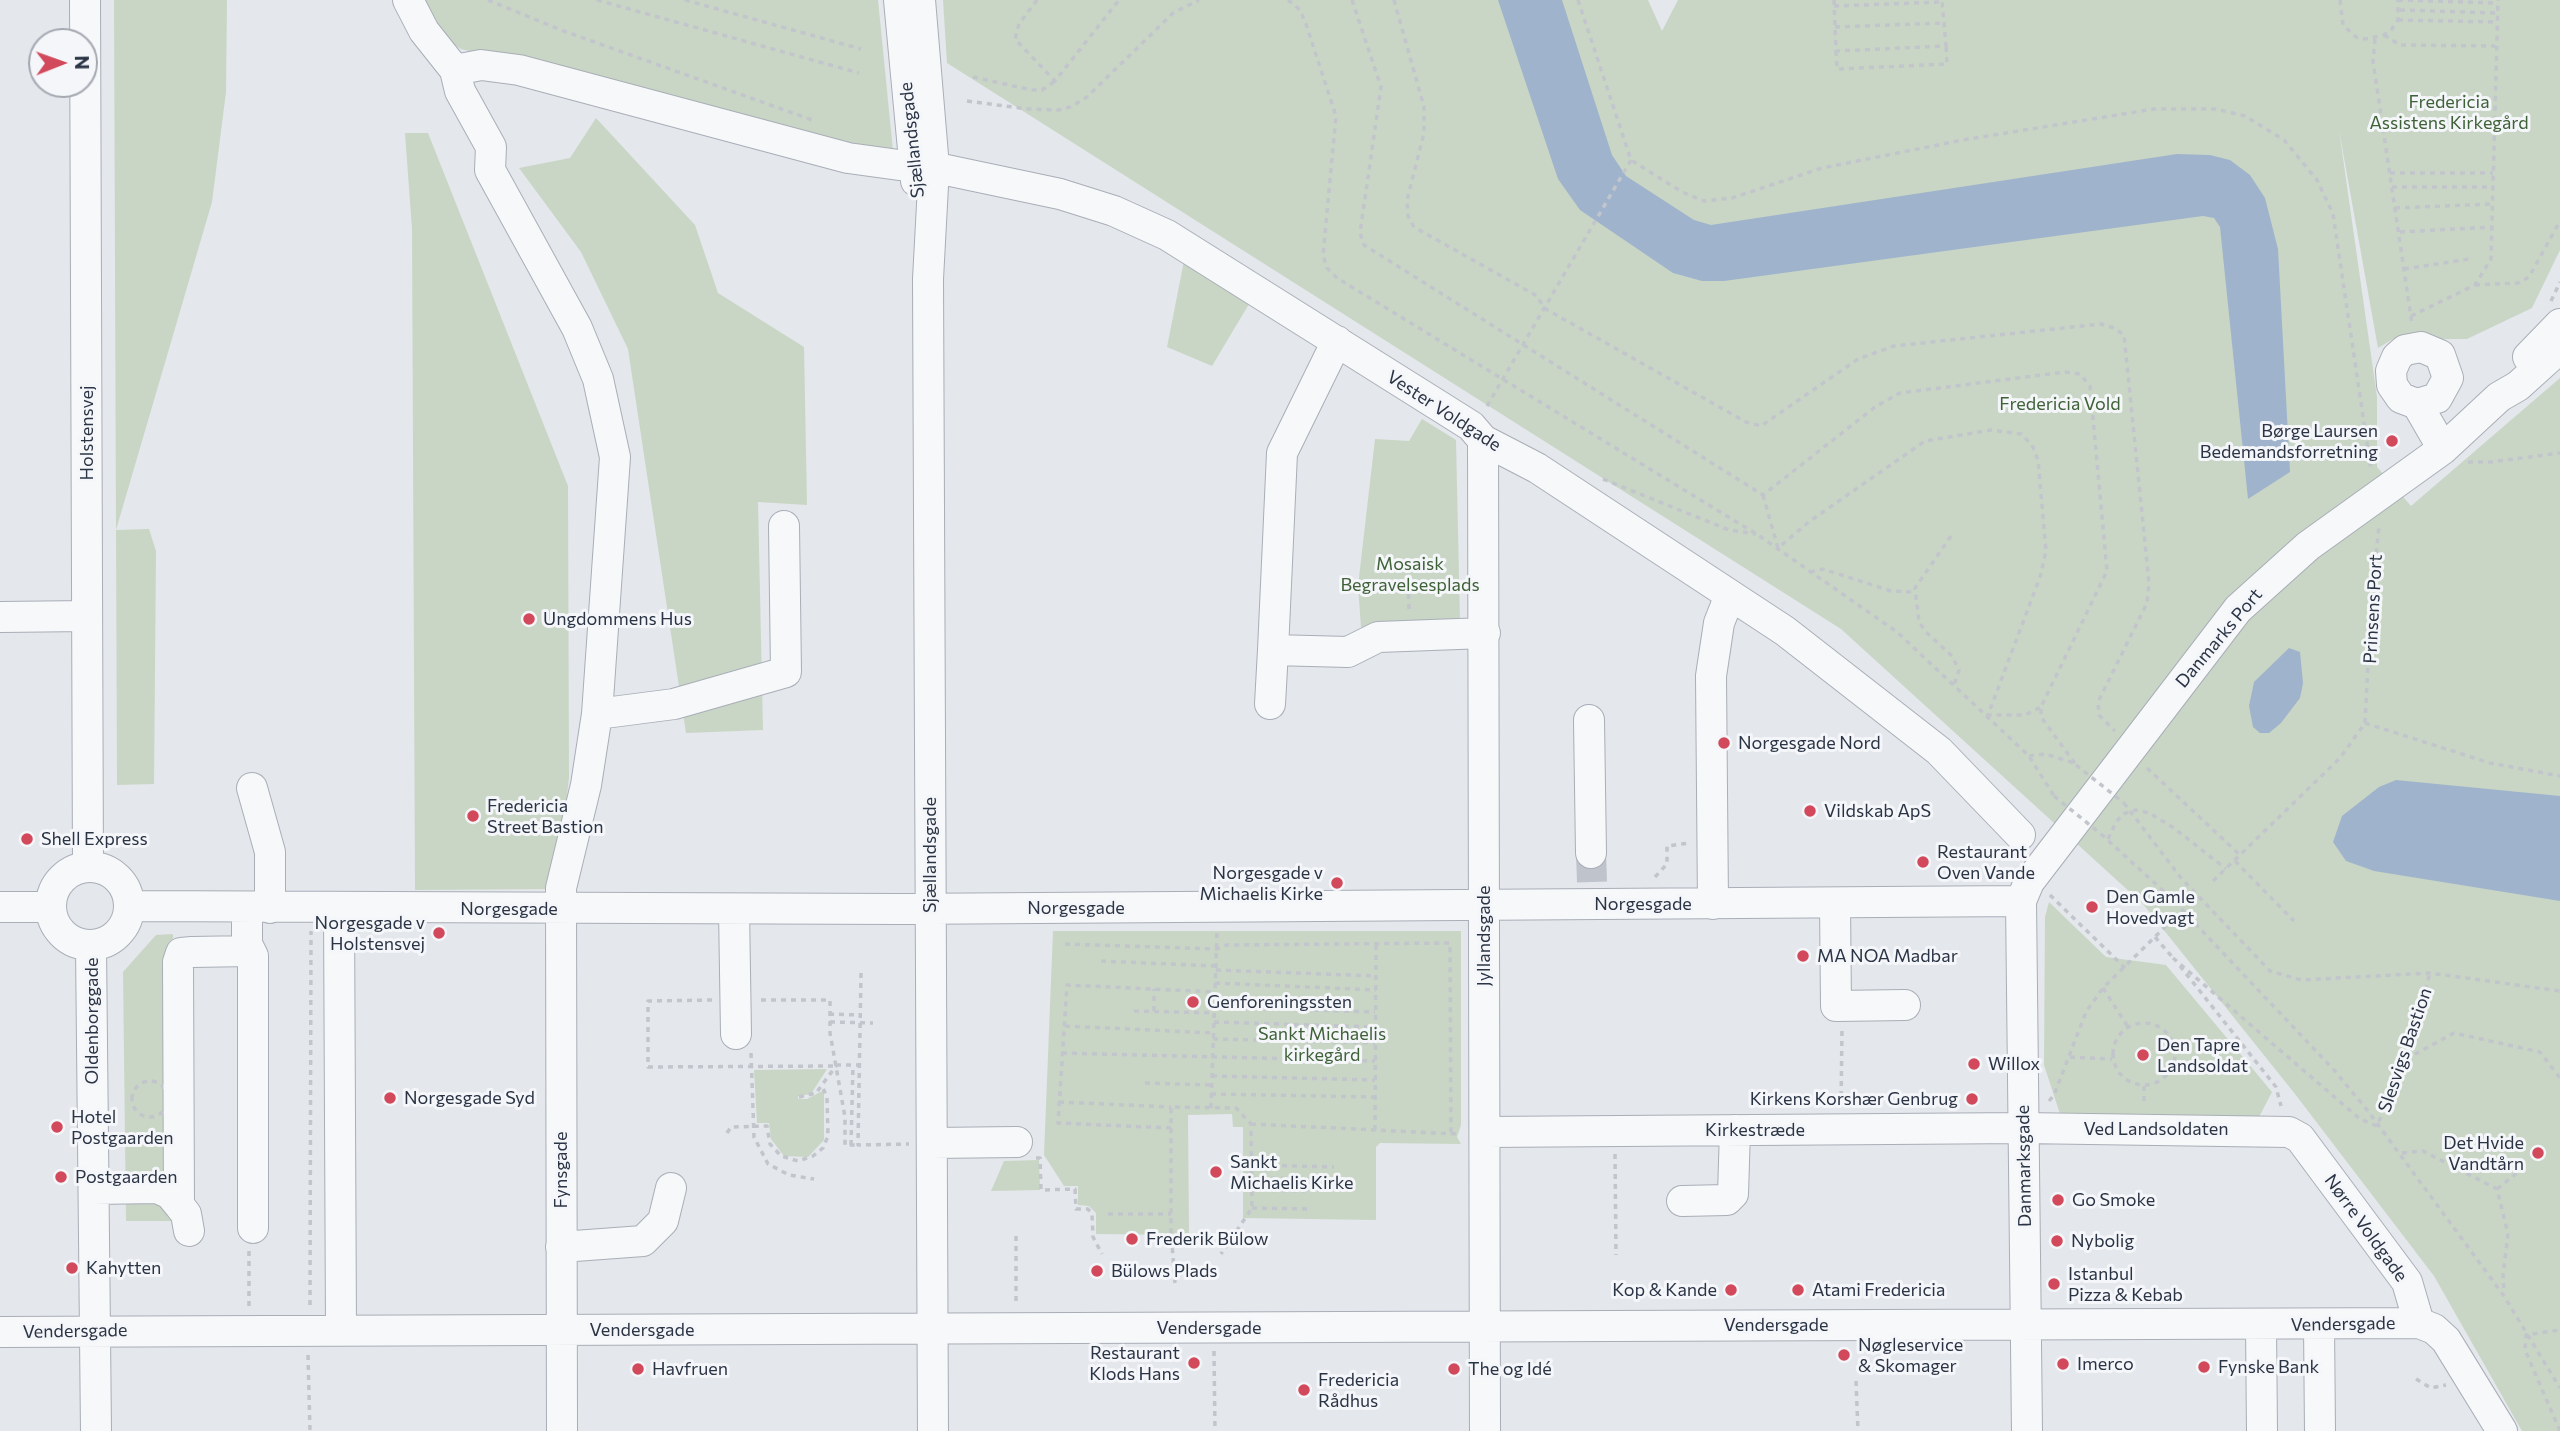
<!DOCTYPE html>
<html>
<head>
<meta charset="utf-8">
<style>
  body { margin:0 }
  #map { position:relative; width:2560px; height:1431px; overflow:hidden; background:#e4e7ec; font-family:Commissioner,sans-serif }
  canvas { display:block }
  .north { position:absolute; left:28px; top:28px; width:70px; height:70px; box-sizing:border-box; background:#f4f6f9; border:2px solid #a4a8b1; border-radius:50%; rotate:89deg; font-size:19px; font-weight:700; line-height:28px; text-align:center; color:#2b3445 }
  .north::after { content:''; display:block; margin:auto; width:24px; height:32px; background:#d1495b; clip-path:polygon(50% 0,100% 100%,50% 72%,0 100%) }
</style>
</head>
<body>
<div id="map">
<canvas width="2560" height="1431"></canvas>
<div class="north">N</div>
</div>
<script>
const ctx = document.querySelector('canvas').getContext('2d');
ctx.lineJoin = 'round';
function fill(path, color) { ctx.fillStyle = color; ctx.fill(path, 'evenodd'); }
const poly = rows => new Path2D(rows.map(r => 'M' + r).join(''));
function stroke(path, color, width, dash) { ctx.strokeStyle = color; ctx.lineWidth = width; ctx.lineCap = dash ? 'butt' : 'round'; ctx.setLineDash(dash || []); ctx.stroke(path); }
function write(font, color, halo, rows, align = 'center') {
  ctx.font = font + ' Commissioner,sans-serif'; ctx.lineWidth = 6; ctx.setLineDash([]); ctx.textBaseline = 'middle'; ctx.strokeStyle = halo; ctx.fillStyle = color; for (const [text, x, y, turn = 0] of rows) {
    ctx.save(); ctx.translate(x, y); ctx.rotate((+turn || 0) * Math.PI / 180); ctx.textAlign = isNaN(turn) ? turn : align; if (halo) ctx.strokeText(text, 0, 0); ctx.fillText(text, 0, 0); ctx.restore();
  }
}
fill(poly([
  [114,0,227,0,226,92,212,202,116,530,149,529,156,551,154,784,117,785],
  [419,0,878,0,893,151,883,154,461,49,431,31],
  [943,0,1648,0,1662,31,1678,0,2560,0,2560,250,2532,308,2467,339,2393,339,2378,348,2339,130,2377,397,2377,467,2411,506,2560,378,2560,1431,2522,1431,2434,1276,2295,1094,2143,904,1841,629,947,63],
  [596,118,695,225,718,293,804,347,807,505,758,502,763,730,686,733,628,349,581,252,519,168,570,158],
  [405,133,428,133,568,486,569,777,557,889,415,890,412,229],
  [1184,261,1249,304,1212,366,1167,347],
  [1422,419,1456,440,1460,622,1361,627,1358,586,1375,439,1409,441],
  [2049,902,2106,957,2166,965,2272,1092,2259,1117,2061,1117,2044,1065,2045,917],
  [1053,931,1461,931,1461,1125,1457,1137,1461,1144,1380,1143,1376,1147,1376,1220,1243,1218,1243,1127,1233,1127,1232,1114,1188,1115,1189,1235,1096,1234,1096,1213,1089,1206,1078,1205,1078,1186,1064,1186,1044,1155],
  [173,934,175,1221,126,1221,123,972,156,935],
  [827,1069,811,1094,798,1096,798,1099,807,1099,824,1090,824,1140,808,1157,784,1156,771,1139,769,1123,757,1123,754,1070],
  [1039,1160,1040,1190,991,1191,1004,1161]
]), '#c9d6c5');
fill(poly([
  [1498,0,1562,0,1612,155,1626,176,1694,220,1711,225,2177,154,2210,155,2230,160,2250,175,2265,198,2278,249,2290,472,2248,499,2220,227,2214,218,2203,216,1724,281,1702,281,1673,273,1580,210,1558,179],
  [2289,648,2300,652,2303,683,2300,698,2281,723,2269,733,2260,733,2253,727,2249,706,2254,682],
  [2396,780,2560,796,2560,901,2374,871,2346,861,2333,842,2342,816,2379,787]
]), '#9fb4cc');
stroke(poly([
  [1591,853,1592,882]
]), '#bfc3cb', 30, [30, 15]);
const minor = poly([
  [85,0,88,867],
  [408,0,424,31,455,70,460,91,491,147,490,170,577,328,598,379,615,457,597,714,586,785,561,888,562,1431],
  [899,0,916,181],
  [920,0,934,167,928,279,933,1431],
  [455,70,481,65,519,70,848,158,899,165,913,163,1060,194,1114,211,1167,235,1471,426,1483,440,1537,468,1785,631,1939,751,2020,835],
  [1337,341,1282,453,1273,650,1348,652,1378,637,1485,633],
  [2528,357,2560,324],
  [2417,404,2437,398,2448,378,2440,355,2421,347,2405,350,2397,357,2391,371,2392,385,2401,398,2417,404,2443,449],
  [1483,440,1485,1431],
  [0,617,87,616],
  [1270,704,1273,650],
  [597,714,674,704,786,672,784,526],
  [1589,720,1591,853],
  [252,788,270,852,270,908],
  '51 906a39 39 0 1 1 78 0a39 39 0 1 1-78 0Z',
  [1835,903,1836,1006,1905,1005],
  [1713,904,1711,676,1719,623,1730,595],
  [130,906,898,909,2021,901],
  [0,907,51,907],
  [247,907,247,944,253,956,253,1228],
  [339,908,341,1329],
  [734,909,736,1034],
  [91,946,96,1431],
  [1486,1132,2023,1128,2289,1132,2300,1138,2407,1282,2419,1323],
  [932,1143,1017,1142],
  [94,1189,157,1188,170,1194,179,1205,186,1214,189,1231],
  [1682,1201,1727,1200,1733,1194,1735,1130],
  [179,1205,178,962,181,953,192,952,250,951],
  [561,1247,643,1241,663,1221,671,1188],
  [2319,1324,2320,1431],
  [2261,1325,2262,1431],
  [0,1332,2419,1323,2434,1329,2446,1340,2502,1431],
  [2027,1431,2021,901,2029,882,2238,609,2308,546,2443,449,2499,397,2518,386,2560,348]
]);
stroke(minor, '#a9aeb7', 32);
stroke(poly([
  [488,0,561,30,815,121],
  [597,0,859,73],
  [685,0,861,49],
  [1037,0,1019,24,1015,39,1055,81,1119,0],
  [1288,0,1300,10,1306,24,1336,116,1323,255,1327,268,1337,278,1758,535,1897,632,2029,756,2054,796],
  [1352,0,1381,87,1360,233,1364,245,1763,495,1875,407,1900,393,2065,372,2080,374,2090,386,2107,571,2041,707,2041,717,2076,765],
  [1394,0,1424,107,1424,133,1407,200,1408,216,1414,227,1537,296,1544,308,1746,422,1761,426,1858,359,1894,346,2101,324,2114,328,2124,335,2149,583,2147,603,2098,702,2099,715,2115,731],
  [1578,0,1631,160,1682,192,1704,201,1732,198,1822,168,1963,140,2154,109,2216,109,2245,116,2284,140,2317,180,2333,214,2371,470],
  [1834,0,1836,51,1946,46,1942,0],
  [2340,0,2343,25,2356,37,2365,39,2384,35,2392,29,2398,20,2398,0],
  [2398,0,2497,3],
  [1834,6,1942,2],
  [2400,10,2497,13],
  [2398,20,2497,22],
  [1835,27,1944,23],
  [2384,35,2400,45,2495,46],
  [2375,39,2373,61,2412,324],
  [1836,51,1837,69,1947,64,1946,46],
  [973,77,1032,90,1042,90,1055,81],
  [967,101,1028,109,1059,110,1070,107,1087,97,1173,13,1199,0],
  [2390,173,2493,173],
  [2392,187,2493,187],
  [2395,208,2492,204],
  [2400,232,2492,227],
  [2404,269,2469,259],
  [2475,285,2518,283,2529,277,2560,221],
  [2551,301,2560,282],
  [2411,316,2475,285,2491,259,2498,0],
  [1487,406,1631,160],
  [2468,462,2491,462,2560,453],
  [1603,479,1729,530,1756,534],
  [1763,495,1778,548,1810,521,1925,441,1991,430,2021,434,2032,445,2038,460,2046,551,2040,577,1988,715,2025,715,2041,707],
  [1951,536,1915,588,1919,622,1926,632,1952,656,1959,670,1954,685],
  [1810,572,1823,569,1891,591,1909,592,1915,588],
  [1408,584,1409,610],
  [2365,723,2490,763,2560,776],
  [2029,756,2045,754,2074,763],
  [2147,768,2240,855],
  [2124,803,2181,878,2270,971,2301,980,2430,973,2560,991],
  [2101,834,2170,897,2334,1070,2368,1111,2504,1296,2560,1388],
  [2108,839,2116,822,2123,814,2136,810,2149,813,2174,828,2226,869],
  [2235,861,2294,921],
  [1655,877,1667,864,1667,846,1689,843],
  [2213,881,2340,758,2365,723,2371,605,2379,526],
  [2050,895,2125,968],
  [2155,937,2173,958],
  [1065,944,1216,949,1227,945,1450,943,1451,1135],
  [2173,958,2360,1119,2377,1126,2406,1059,2430,973],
  [1101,961,1215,966],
  [2180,966,2276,1087,2281,1106],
  [1216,970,1376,976],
  [861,973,858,1145,909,1144],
  [1215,983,1376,990],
  [2103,988,2128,1027],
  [712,1000,648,1001,648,1067,836,1066],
  [761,1000,830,1000,830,1033,845,1117,845,1145,858,1145],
  [1214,1007,1375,1012],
  [1134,1011,1214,1013],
  [1154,1011,1154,989],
  [829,1014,860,1015],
  [830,1022,873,1023],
  [1214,1022,1375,1027],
  '2113 1054a31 31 0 1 1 62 0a31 31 0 1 1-62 0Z',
  [1065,1026,1213,1033],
  [1213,1039,1375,1043],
  [751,1053,754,1137,768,1164,789,1175,814,1179],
  [1062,1053,1375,1061],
  [2070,1057,2112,1059],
  [2406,1059,2454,1033,2540,1052,2560,1078],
  [836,1065,860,1065],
  [1212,1076,1375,1080],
  '132 1099a18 18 0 1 1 36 0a18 18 0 1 1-36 0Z',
  [1145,1083,1211,1085],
  [2144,1086,2144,1105],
  [1211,1094,1375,1097],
  [799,1097,816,1093,836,1066],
  [2049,1101,2054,1095,2086,1012,2103,988,2171,921],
  [1059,1102,1171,1107],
  [1841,1106,1842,1030],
  [1211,1108,1217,931],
  [1251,1124,1459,1134],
  [1171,1128,1058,1123,1067,985,1215,992],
  [1375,1130,1376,944],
  [727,1133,731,1127,767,1126,770,1144,781,1156,798,1161,813,1156,823,1148,828,1136,827,1098,822,1085],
  [851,1145,853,1065],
  [2402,1153,2423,1151,2497,1189,2508,1234,2503,1275,2504,1293],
  [1615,1154,1616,1255],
  [1036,1158,1040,1158,1041,1190,1075,1189,1076,1209,1088,1209,1092,1214,1093,1237,1102,1254],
  [1252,1165,1334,1167],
  [1251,1178,1334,1179],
  [2497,1189,2517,1173],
  [1252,1190,1305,1191],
  [1252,1208,1311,1209],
  [1108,1214,1171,1214],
  [1016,1236,1016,1303],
  [249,1251,249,1307],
  [1175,1283,1171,1231,1171,1107,1236,1108,1251,1124,1252,1208,1221,1254],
  [310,1305,311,931],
  [1214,1351,1215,1431],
  [308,1355,310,1431],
  [2416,1379,2431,1388,2446,1385],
  [1856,1381,1858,1431],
  [2560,1431,2525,1350,2526,1335,2560,1330]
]), '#c2c5cb', 3.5, [5, 5]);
stroke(minor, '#f7f8fa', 30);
stroke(poly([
  [2076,765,2124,803],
  [2054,796,2101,834]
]), '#c2c5cb', 3.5, [5, 5]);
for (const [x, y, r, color] of [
  [2392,441,7,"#d1495b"],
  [529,619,7,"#d1495b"],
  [1724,743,7,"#d1495b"],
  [1810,811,7,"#d1495b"],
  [473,816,7,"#d1495b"],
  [27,839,7,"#d1495b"],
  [1923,862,7,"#d1495b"],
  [1337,883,7,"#d1495b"],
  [2092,907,7,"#d1495b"],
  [439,933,7,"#d1495b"],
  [1803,956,7,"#d1495b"],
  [1193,1002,7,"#d1495b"],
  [2143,1055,7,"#d1495b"],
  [1974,1064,7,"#d1495b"],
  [390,1098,7,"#d1495b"],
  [1972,1099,7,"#d1495b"],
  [57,1127,7,"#d1495b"],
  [2538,1153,7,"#d1495b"],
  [1216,1172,7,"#d1495b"],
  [61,1177,7,"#d1495b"],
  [2058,1200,7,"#d1495b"],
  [1132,1239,7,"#d1495b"],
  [2057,1241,7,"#d1495b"],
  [72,1268,7,"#d1495b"],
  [1097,1271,7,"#d1495b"],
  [2054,1284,7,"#d1495b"],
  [1731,1290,7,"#d1495b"],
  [1798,1290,7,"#d1495b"],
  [1844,1355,7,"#d1495b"],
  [1194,1363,7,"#d1495b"],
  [2063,1364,7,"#d1495b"],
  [2204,1367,7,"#d1495b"],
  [638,1369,7,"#d1495b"],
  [1454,1369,7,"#d1495b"],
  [1304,1390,7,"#d1495b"]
]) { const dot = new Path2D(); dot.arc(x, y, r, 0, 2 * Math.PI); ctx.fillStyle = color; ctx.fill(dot); stroke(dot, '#f4f6f9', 2.5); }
write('18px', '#3f6138', '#f4f6f9', [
  ["Fredericia",2449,102],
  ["Assistens Kirkegård",2449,123],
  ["Fredericia Vold",2060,404],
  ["Mosaisk",1410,564],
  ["Begravelsesplads",1410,585],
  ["Sankt Michaelis",1322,1034],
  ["kirkegård",1322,1055]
]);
write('18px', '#2b3445', '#f4f6f9', [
  ["Sjællandsgade",912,140,-96],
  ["Vester Voldgade",1444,411,33],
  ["Holstensvej",87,433,-90],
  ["Prinsens Port",2373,609,-87],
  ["Danmarks Port",2219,638,-50],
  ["Sjællandsgade",930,855,-90],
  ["Norgesgade",1643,904],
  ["Norgesgade",1076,908],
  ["Norgesgade",509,909],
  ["Jyllandsgade",1484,936,-90],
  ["Oldenborggade",92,1021,-90],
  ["Slesvigs Bastion",2405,1050,-71],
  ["Ved Landsoldaten",2156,1129],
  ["Kirkestræde",1755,1130],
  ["Danmarksgade",2024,1166,-91],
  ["Fynsgade",561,1170,-90],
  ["Nørre Voldgade",2366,1228,54],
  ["Vendersgade",2343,1324,-1],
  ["Vendersgade",1776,1325],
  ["Vendersgade",1209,1328],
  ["Vendersgade",642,1330],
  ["Vendersgade",75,1331,-1]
]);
write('18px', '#2b3445', '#f4f6f9', [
  ["Børge Laursen",2378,431,"right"],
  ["Bedemandsforretning",2378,452,"right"],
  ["Ungdommens Hus",543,619],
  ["Norgesgade Nord",1738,743],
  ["Fredericia",487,806],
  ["Street Bastion",487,827],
  ["Vildskab ApS",1824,811],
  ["Shell Express",41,839],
  ["Restaurant",1937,852],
  ["Oven Vande",1937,873],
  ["Norgesgade v",1323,873,"right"],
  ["Michaelis Kirke",1323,894,"right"],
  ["Den Gamle",2106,897],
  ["Hovedvagt",2106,918],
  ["Norgesgade v",425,923,"right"],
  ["Holstensvej",425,944,"right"],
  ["MA NOA Madbar",1817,956],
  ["Genforeningssten",1207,1002],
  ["Den Tapre",2157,1045],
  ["Landsoldat",2157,1066],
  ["Willox",1988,1064],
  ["Norgesgade Syd",404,1098],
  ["Kirkens Korshær Genbrug",1958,1099,"right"],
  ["Hotel",71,1117],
  ["Postgaarden",71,1138],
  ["Det Hvide",2524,1143,"right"],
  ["Vandtårn",2524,1164,"right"],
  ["Sankt",1230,1162],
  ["Michaelis Kirke",1230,1183],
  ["Postgaarden",75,1177],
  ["Go Smoke",2072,1200],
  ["Frederik Bülow",1146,1239],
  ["Nybolig",2071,1241],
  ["Kahytten",86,1268],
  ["Bülows Plads",1111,1271],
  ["Istanbul",2068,1274],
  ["Pizza & Kebab",2068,1295],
  ["Kop & Kande",1717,1290,"right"],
  ["Atami Fredericia",1812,1290],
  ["Nøgleservice",1858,1345],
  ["& Skomager",1858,1366],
  ["Restaurant",1180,1353,"right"],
  ["Klods Hans",1180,1374,"right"],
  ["Imerco",2077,1364],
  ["Fynske Bank",2218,1367],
  ["Havfruen",652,1369],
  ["The og Idé",1468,1369],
  ["Fredericia",1318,1380],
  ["Rådhus",1318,1401]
], 'left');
</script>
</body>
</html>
